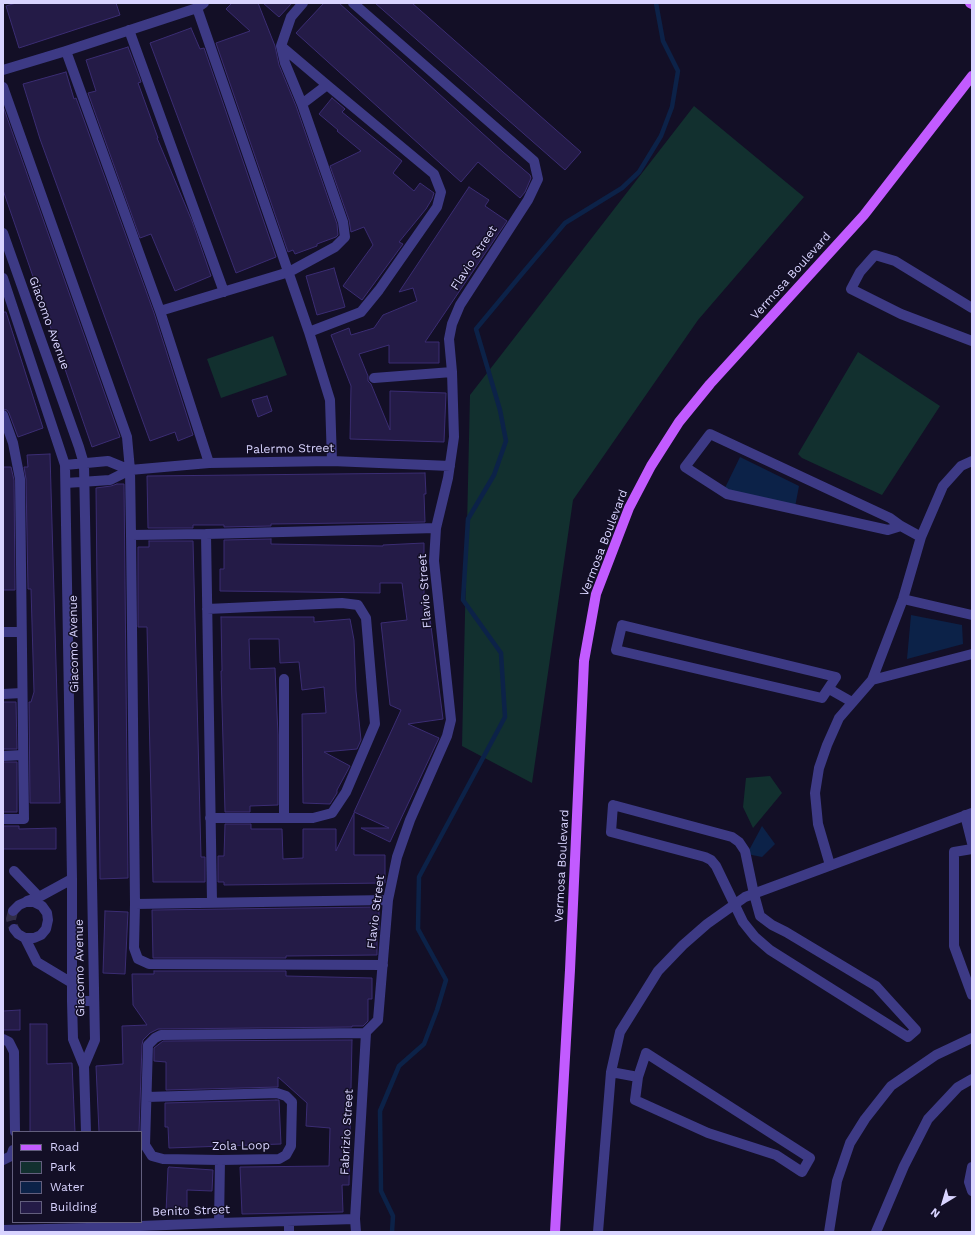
<!DOCTYPE html>
<html>
<head>
<meta charset="utf-8">
<style>
  body { margin:0 }
  #map { position:relative; width:975px; height:1235px; overflow:hidden; background:#130f26; font-family:"Work Sans",sans-serif }
  canvas { display:block }
  .frame { position:absolute; inset:0; border:4px solid #d9d4ff; pointer-events:none }
  .legend { position:absolute; left:12px; top:1131px; width:130px; height:92px; box-sizing:border-box; background:#130f26; border:1px solid #625e7d; margin:0; padding:5px 7px; list-style:none; font-size:12px; color:#d9d4ff }
  .legend li { display:flex; align-items:center; gap:8px; height:20px }
  .legend b { width:20px; border:1px solid #625e7d }
  .north { position:absolute; left:923px; top:1183px; width:40px; height:40px; -webkit-text-stroke:3px #130f26; paint-order:stroke; rotate:218deg; font-size:11px; font-weight:700; line-height:16px; text-align:center; color:#d9d4ff }
  .north::after { content:''; display:block; margin:auto; width:14px; height:18px; background:#d9d4ff; clip-path:polygon(50% 0,100% 100%,50% 72%,0 100%) }
</style>
</head>
<body>
<div id="map">
<canvas width="975" height="1235"></canvas>
<div class="frame"></div>
<ul class="legend">
<li><b style="height:5px;background:#c25bff"></b>Road</li>
<li><b style="height:11px;background:#12302f"></b>Park</li>
<li><b style="height:11px;background:#0c2248"></b>Water</li>
<li><b style="height:11px;background:#241b47"></b>Building</li>
</ul>
<div class="north">N</div>
</div>
<script>
const ctx = document.querySelector('canvas').getContext('2d');
ctx.lineJoin = 'round';
function fill(path, color) { ctx.fillStyle = color; ctx.fill(path, 'evenodd'); }
const poly = rows => new Path2D(rows.map(r => 'M' + r).join(''));
function stroke(path, color, width, dash) { ctx.strokeStyle = color; ctx.lineWidth = width; ctx.lineCap = dash ? 'butt' : 'round'; ctx.setLineDash(dash || []); ctx.stroke(path); }
function write(font, color, halo, rows, align = 'center') {
  ctx.font = font + ' "Work Sans",sans-serif'; ctx.lineWidth = 3; ctx.setLineDash([]); ctx.textBaseline = 'middle'; ctx.strokeStyle = halo; ctx.fillStyle = color; for (const [text, x, y, turn = 0] of rows) {
    ctx.save(); ctx.translate(x, y); ctx.rotate((+turn || 0) * Math.PI / 180); ctx.textAlign = isNaN(turn) ? turn : align; if (halo) ctx.strokeText(text, 0, 0); ctx.fillText(text, 0, 0); ctx.restore();
  }
}
fill(poly([
  [694,106,804,197,698,320,573,500,532,783,462,746,470,395],
  [273,336,287,375,221,398,207,359],
  [858,352,940,406,882,495,802,458,798,454],
  [770,776,782,793,753,828,743,807,746,778]
]), '#12302f');
fill(poly([
  [740,457,799,486,795,507,723,492],
  [911,615,962,625,963,644,907,659],
  [762,826,775,844,762,857,747,854]
]), '#0c2248');
stroke(poly([
  [392,1232,393,1216,381,1191,380,1111,399,1066,424,1044,437,1010,446,980,418,929,419,877,505,717,501,653,463,600,468,519,494,475,506,441,500,410,476,329,521,275,565,223,622,188,639,172,661,136,672,107,678,71,663,41,656,3]
]), '#0c2248', 4.5);
const building = poly([
  [16,3,116,3,120,15,19,48,6,6,16,3],
  [232,3,258,3,275,46,279,65,296,106,337,224,338,235,336,237,317,244,317,246,295,254,293,250,288,252,216,43,250,31,226,9,232,3],
  [263,3,292,3,279,17,263,3],
  [324,3,339,3,503,152,530,175,531,178,525,192,520,198,478,162,461,182,296,33,324,3],
  [375,3,412,3,581,152,565,170,375,3],
  [191,28,200,49,204,48,276,257,236,273,150,43,191,28],
  [128,47,140,79,141,82,138,83,158,138,157,138,192,221,211,276,175,291,151,234,140,238,88,93,96,91,86,60,128,47],
  [66,72,74,99,76,98,154,313,193,435,178,441,175,432,150,441,40,139,23,84,66,72],
  [332,98,345,109,342,112,402,161,393,173,414,191,420,183,434,193,432,199,426,209,399,242,403,244,362,300,343,286,373,245,364,227,351,232,349,220,330,166,361,151,337,131,338,130,319,114,332,98],
  [3,106,120,437,92,447,3,190,3,106],
  [469,187,489,200,485,206,507,221,425,342,439,342,439,363,389,363,389,345,359,354,368,376,368,381,371,384,390,430,390,391,446,393,444,442,350,439,351,386,331,335,349,328,351,335,374,328,383,315,417,301,413,288,399,292,469,187],
  [334,268,345,307,317,315,306,276,334,268],
  [3,312,6,312,43,428,18,437,9,413,7,410,3,409,3,312],
  [267,396,272,411,258,417,252,400,267,396],
  [50,454,60,803,30,803,29,702,31,702,34,692,31,589,28,589,26,479,24,467,28,467,27,455,50,454],
  [3,467,11,467,14,480,15,590,3,590,3,467],
  [425,473,426,494,424,494,425,522,271,524,271,526,224,527,224,525,193,525,193,528,148,528,147,476,425,473],
  [117,484,124,484,128,878,100,879,96,488,111,486,117,484],
  [271,539,271,544,383,546,383,545,424,543,424,596,427,595,443,719,408,724,439,738,390,842,361,828,389,828,354,812,401,710,390,705,381,623,407,620,402,583,380,583,380,593,220,591,220,569,224,569,224,540,271,539],
  [149,541,193,541,201,857,205,857,205,882,153,882,147,627,138,627,138,547,149,547,149,541],
  [221,617,314,617,314,622,350,619,354,640,356,691,361,740,357,749,324,752,350,766,337,790,337,793,330,804,303,803,302,714,326,713,324,687,302,690,299,662,280,663,279,639,249,639,250,669,275,668,278,735,278,805,250,806,250,812,225,812,221,671,222,671,221,617],
  [3,702,16,702,17,749,3,749,3,702],
  [3,762,17,762,17,812,3,812,3,762],
  [354,813,354,855,385,855,385,883,224,885,224,882,218,882,218,856,224,856,225,824,251,824,251,829,282,829,283,859,303,858,303,829,336,829,336,851,354,813],
  [3,826,19,826,19,829,56,828,56,849,3,849,3,826],
  [379,907,379,930,377,930,377,955,286,956,286,958,153,958,152,910,379,907],
  [105,911,128,912,125,974,103,973,105,911],
  [154,971,286,971,286,976,372,978,372,999,368,999,368,1021,363,1026,352,1026,352,1027,158,1029,150,1033,143,1040,142,1045,139,1132,99,1132,96,1066,123,1064,122,1026,147,1025,133,1005,132,974,154,974,154,971],
  [20,1010,20,1030,3,1030,3,1011,20,1010],
  [30,1024,47,1024,47,1064,72,1063,75,1132,30,1132,30,1024],
  [352,1040,349,1185,342,1185,343,1212,242,1214,240,1167,329,1166,330,1128,306,1126,307,1103,278,1077,278,1087,166,1090,166,1062,154,1061,154,1048,163,1041,352,1040],
  [276,1100,279,1100,281,1144,169,1148,168,1127,165,1127,165,1103,276,1100],
  [169,1167,213,1170,212,1191,187,1190,187,1212,166,1212,168,1168,169,1167]
]);
fill(building, '#241b47');
stroke(building, '#3b2d73', 1);
stroke(poly([
  [13,911,11,919,14,929]
]), '#312d47', 10, [10, 5]);
stroke(poly([
  [197,8,309,332,330,400,332,461],
  [129,30,224,292],
  [281,46,327,85,434,174,441,192,437,207,379,290,361,312,309,332],
  [66,51,160,311,209,463],
  [3,70,66,51,197,8,204,3],
  [3,87,127,437,130,470,131,535,135,904,134,948,138,959,149,964,383,965],
  [302,104,327,85],
  [3,233,79,447,84,464,95,1040,84,1066],
  [3,278,65,465,72,879,72,1001,73,1039,84,1066,86,1132],
  [972,308,895,261,875,255,860,272,851,289,901,314,972,341],
  [160,311,289,272,335,247,345,237,343,222,302,104,285,63,281,46,291,17,303,3],
  [374,378,452,372],
  [3,415,13,443,20,479,24,819,3,819],
  [65,465,108,461,130,470],
  [66,483,110,480,130,470,209,463,332,461,450,466],
  [901,526,888,530,727,494,685,467,710,434,890,518,901,526,921,537],
  [206,534,212,902],
  [131,535,206,534,436,528],
  [903,599,972,615],
  [207,609,342,603,358,605,366,618,375,724,346,792,332,813,313,818,210,818],
  [622,625,836,677,822,698,616,650,622,625],
  [3,632,21,632],
  [872,680,903,599,921,537,943,486,961,466,972,461],
  [829,689,852,702],
  [3,694,22,693],
  [3,756,23,755],
  [613,805,732,837,739,842,745,851,754,894,760,916,772,925,786,932,876,986,885,996,916,1030,908,1037,770,950,755,937,743,922,716,866,711,860,705,857,611,832,613,805],
  [965,815,972,843],
  [284,818,284,679],
  [972,849,954,852,954,946,972,995],
  [830,865,818,824,815,793,819,768,827,745,839,718,872,680,972,654],
  [14,871,39,897],
  [27,901,39,897,72,879],
  [135,904,388,900],
  [13,911,19,905,26,902,34,902,42,906,47,913,48,920,46,929,41,935,34,938,25,938,18,934,14,929],
  [25,938,37,962,72,983],
  [72,1001,94,1001],
  [3,1039,9,1042,14,1052,15,1132],
  [646,1053,810,1158,802,1172,776,1155,708,1133,635,1100,638,1077,646,1053],
  [611,1072,638,1077],
  [147,1097,277,1093,286,1096,292,1102,291,1146,286,1155,279,1159,220,1160,163,1159,152,1156,145,1145,148,1045,155,1038,161,1035,366,1033,367,1031,378,1020,388,900,397,857,410,820,447,736,451,720,434,561,436,528,448,478,454,437,452,372,449,339,452,324,460,305,528,200,538,179,534,161,353,3],
  [3,1160,11,1156,13,1150],
  [972,1167,969,1182,972,1191],
  [289,1222,289,1232],
  [219,1223,220,1160],
  [3,1230,88,1228,219,1223,355,1219],
  [356,1232,355,1219,366,1033],
  [598,1232,611,1072,620,1032,658,971,683,945,707,924,745,897,972,813],
  [829,1232,837,1181,850,1143,865,1119,891,1086,936,1055,972,1038],
  [876,1232,904,1166,928,1119,958,1087,972,1079]
]), '#3d3a85', 10);
stroke(poly([
  [970,3,972,4],
  [555,1232,570,970,584,661,596,594,629,508,651,466,679,422,710,384,864,215,972,76]
]), '#c25bff', 10);
write('12px', '#d9d4ff', '#130f26', [
  ["Flavio Street",474,258,-57],
  ["Vermosa Boulevard",791,276,-48],
  ["Giacomo Avenue",49,323,70],
  ["Palermo Street",290,449,-1],
  ["Vermosa Boulevard",604,543,-69],
  ["Flavio Street",425,591,-94],
  ["Giacomo Avenue",74,644,-91],
  ["Vermosa Boulevard",562,866,-87],
  ["Flavio Street",376,912,-83],
  ["Giacomo Avenue",80,968,-91],
  ["Fabrizio Street",347,1132,-87],
  ["Zola Loop",241,1146,-1],
  ["Benito Street",191,1211,-2]
]);
</script>
</body>
</html>
